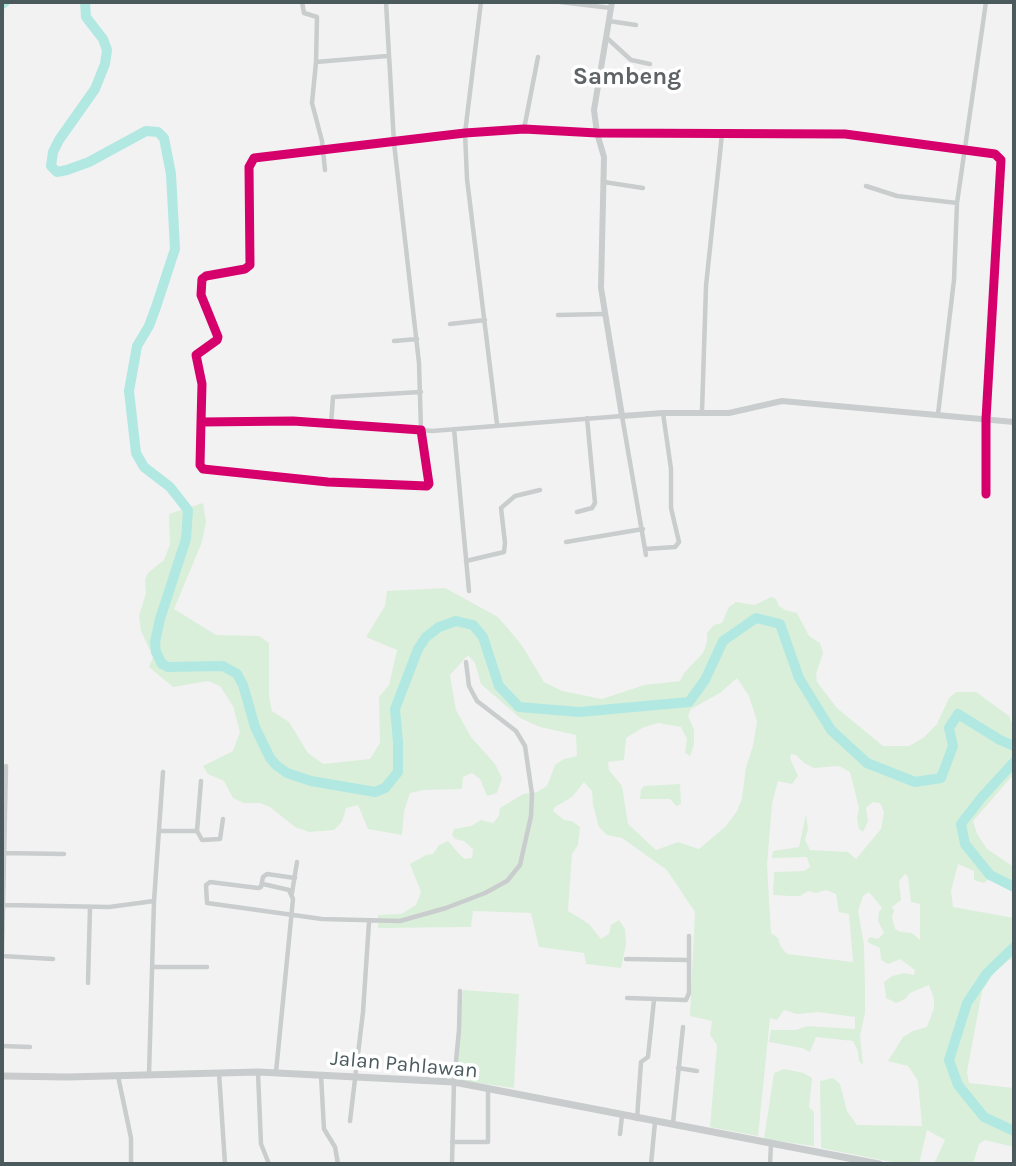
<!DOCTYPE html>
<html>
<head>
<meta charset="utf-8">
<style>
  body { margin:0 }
  #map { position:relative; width:1016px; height:1166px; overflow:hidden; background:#f2f2f2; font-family:Karla,sans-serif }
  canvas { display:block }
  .frame { position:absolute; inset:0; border:4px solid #4b5a5d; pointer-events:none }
</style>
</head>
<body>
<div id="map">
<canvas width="1016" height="1166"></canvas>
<div class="frame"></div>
</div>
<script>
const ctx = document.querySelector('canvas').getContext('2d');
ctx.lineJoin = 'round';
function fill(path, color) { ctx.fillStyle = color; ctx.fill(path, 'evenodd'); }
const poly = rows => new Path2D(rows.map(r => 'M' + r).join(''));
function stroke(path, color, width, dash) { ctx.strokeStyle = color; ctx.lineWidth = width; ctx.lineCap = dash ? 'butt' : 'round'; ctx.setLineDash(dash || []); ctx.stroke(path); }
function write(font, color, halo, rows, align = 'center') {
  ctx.font = font + ' Karla,sans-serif'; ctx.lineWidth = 7; ctx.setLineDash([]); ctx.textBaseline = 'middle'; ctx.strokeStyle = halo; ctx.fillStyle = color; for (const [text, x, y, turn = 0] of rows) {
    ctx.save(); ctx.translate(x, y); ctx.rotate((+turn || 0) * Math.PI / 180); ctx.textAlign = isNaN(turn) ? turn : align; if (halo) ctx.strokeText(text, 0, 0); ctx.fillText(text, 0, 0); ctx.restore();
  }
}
fill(poly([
  [203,503,206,522,202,542,174,609,216,635,259,636,269,643,269,696,272,711,289,722,308,753,323,764,370,759,380,743,379,697,389,685,397,650,366,637,385,606,387,591,445,588,498,617,521,644,544,682,562,691,602,699,644,685,680,681,684,673,703,653,707,642,707,633,714,625,722,623,729,607,736,602,755,605,771,597,776,599,779,606,785,610,797,613,809,636,820,643,823,653,816,674,817,682,837,708,883,746,909,746,923,738,937,724,949,698,956,692,976,692,1009,716,1014,729,1014,774,973,821,977,834,987,849,1014,867,1014,889,990,878,984,883,974,880,974,871,958,864,951,891,953,907,1014,918,1014,959,1009,960,994,973,982,991,967,1072,969,1083,1014,1088,1014,1147,985,1140,979,1144,973,1164,934,1164,945,1140,927,1130,919,1164,902,1164,821,1148,820,1081,833,1078,840,1084,847,1111,857,1125,922,1126,918,1081,908,1066,888,1061,903,1037,913,1031,927,1027,934,1008,934,999,929,985,910,993,905,999,896,1003,886,998,884,982,892,976,904,973,914,975,915,970,900,959,888,964,881,960,880,948,867,942,870,937,878,939,884,933,878,921,879,912,882,908,869,892,863,896,858,911,864,945,865,986,865,1013,860,1036,863,1065,859,1061,858,1051,853,1041,816,1037,810,1052,802,1048,769,1042,771,1030,796,1030,807,1026,855,1029,855,1017,818,1012,797,1014,784,1010,777,1020,770,1018,758,1136,710,1127,717,1045,710,1035,712,1021,690,1016,695,912,667,870,622,838,607,835,599,827,593,805,592,791,584,782,572,797,555,807,553,811,564,820,572,821,580,827,578,845,572,854,568,911,589,924,601,939,609,934,611,925,619,920,625,929,626,945,621,968,586,964,584,953,539,947,531,913,473,911,471,927,378,928,378,915,401,914,416,905,421,892,410,864,426,855,433,854,439,845,448,841,460,855,465,859,472,858,473,849,464,841,455,839,452,835,454,829,471,826,481,820,493,823,499,816,500,808,523,794,537,792,547,786,555,765,564,759,577,756,576,735,540,727,520,718,481,684,475,663,468,655,450,675,456,710,471,737,495,764,502,778,497,793,487,796,480,779,472,773,463,777,462,789,423,790,410,793,404,812,402,835,368,829,358,805,346,808,342,822,334,830,309,832,295,827,270,807,260,803,244,803,233,798,224,781,208,774,203,766,233,751,240,732,233,706,220,686,208,681,173,687,149,667,153,657,141,631,139,616,146,593,145,579,148,573,164,560,170,544,169,514],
  [737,678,749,696,757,721,753,746,746,767,742,798,737,811,726,826,699,849,678,842,656,850,628,824,622,786,609,770,608,762,624,760,626,738,642,728,658,723,681,727,687,739,685,753,690,756,694,745,694,730,688,716,691,709,720,693],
  [791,754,796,755,804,763,814,768,839,766,850,772,859,808,857,818,859,829,863,832,868,821,866,808,873,802,880,803,884,812,881,829,856,859,848,852,810,850,805,840,808,829,806,814,799,847,773,851,772,858,807,857,810,867,804,871,774,872,773,895,790,896,800,896,808,891,816,893,826,890,836,894,839,912,849,914,853,962,787,954,781,947,778,938,771,933,767,865,772,804,778,781,792,784,798,776,790,758],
  [905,874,908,877,911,902,920,904,920,940,912,933,901,932,895,929,892,917,894,910,892,907,901,900,899,881],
  [680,784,681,804,676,806,670,799,640,799,641,789,644,786],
  [463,990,519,994,514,1088,456,1080],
  [784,1069,804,1073,812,1078,809,1107,814,1112,814,1146,764,1139,774,1073]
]), '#d9efda');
stroke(poly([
  [85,2,86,17,103,39,107,50,105,64,95,89,59,140,53,152,51,166,57,172,67,170,89,162,146,131,158,132,164,138,171,174,175,249,156,307,149,326,137,346,129,391,136,453,144,467,170,487,188,510,186,539,160,619,155,642,156,652,162,664,168,667,223,666,237,674,243,685,255,727,270,758,276,765,287,773,311,781,375,792,385,788,398,772,398,742,395,709,418,649,426,637,439,627,456,621,473,625,483,637,499,686,519,707,579,712,689,702,705,680,723,641,756,618,780,624,799,678,831,730,867,763,915,782,941,778,953,746,949,728,958,714,1000,740,1014,746],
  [2,4,5,2],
  [1014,762,982,797,961,824,965,844,990,875,1014,887],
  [1014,947,987,973,967,1003,949,1060,958,1085,984,1117,1014,1131]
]), '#b2e8e2', 10);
stroke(poly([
  [302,2,304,13,317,17,316,62],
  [386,2,394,143,419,363,421,430,432,431,622,416,646,555],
  [481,2,465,133,467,179,497,424],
  [560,2,611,8],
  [609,21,636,25],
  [607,38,631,60,650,64],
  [524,129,538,57],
  [325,170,322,141,312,103,316,62,387,56],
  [604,182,643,188],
  [866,186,897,196,957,203],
  [558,315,604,314],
  [450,324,485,320],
  [394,341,417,339],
  [702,412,706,286,722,134],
  [938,414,954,280,957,203,986,2],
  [201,422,293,421,421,430,429,484,427,486,328,482,203,469,200,465,201,422,202,384,196,355,217,340,218,337,201,295,202,279,206,276,245,269,250,265,249,167,254,158,465,133,524,129,597,133,845,134,995,154,1001,160,986,419,986,494],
  [331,424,333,397,421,392],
  [454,429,469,591],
  [577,512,592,508,595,503,587,418],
  [566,542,643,529],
  [645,549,675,547,679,542,671,508,671,469,663,413],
  [466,561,504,552,505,543,501,508,515,496,540,490],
  [159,831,197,831,201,781],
  [197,831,202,840,220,839,223,819],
  [4,853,64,854],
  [295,878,267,874,263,877,261,887,258,888,210,882,206,885,207,903,322,919,400,921,446,908,485,893,507,881,520,865,531,816,532,794,525,746,516,731,477,701,469,686,466,662],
  [263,884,289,890,293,899,276,1072],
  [292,893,297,862],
  [4,905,109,907,154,901],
  [2,953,6,766],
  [2,956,53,959],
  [626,959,689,960],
  [152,967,207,967],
  [88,983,90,907],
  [627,998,686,1000,689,993,689,936],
  [2,1046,30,1047],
  [678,1068,697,1071],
  [219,1073,225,1164],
  [258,1073,261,1144,269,1164],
  [149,1074,154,901,163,772],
  [321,1075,324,1129,335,1147,338,1164],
  [118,1076,131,1138,131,1164],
  [637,1119,641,1062,648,1057,654,1000],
  [350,1121,363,1012,369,922],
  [673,1123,683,1027],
  [620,1134,622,1116],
  [452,1142,488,1142,488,1090],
  [452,1164,454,1082,459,1030,460,991],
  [651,1164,655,1122],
  [770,1164,771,1144]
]), '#cacdcd', 4.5);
stroke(poly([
  [612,2,594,110,597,133,604,157,601,288,622,416,663,413,729,413,782,401,1014,422]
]), '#c9cdcd', 6);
stroke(poly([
  [2,1076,68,1077,258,1072,454,1082,879,1164]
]), '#c8cccd', 7);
stroke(poly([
  [201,422,293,421,421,430,429,484,427,486,328,482,203,469,200,465,201,422,202,384,196,355,217,340,218,337,201,295,202,279,206,276,245,269,250,265,249,167,254,158,465,133,524,129,597,133,845,134,995,154,1001,160,986,419,986,494]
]), '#d6006c', 9);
write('21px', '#4b5a5d', '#fff', [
  ["Jalan Pahlawan",404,1065,5]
]);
write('bold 24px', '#5e6465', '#fff', [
  ["Sambeng",627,77]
]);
</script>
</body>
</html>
